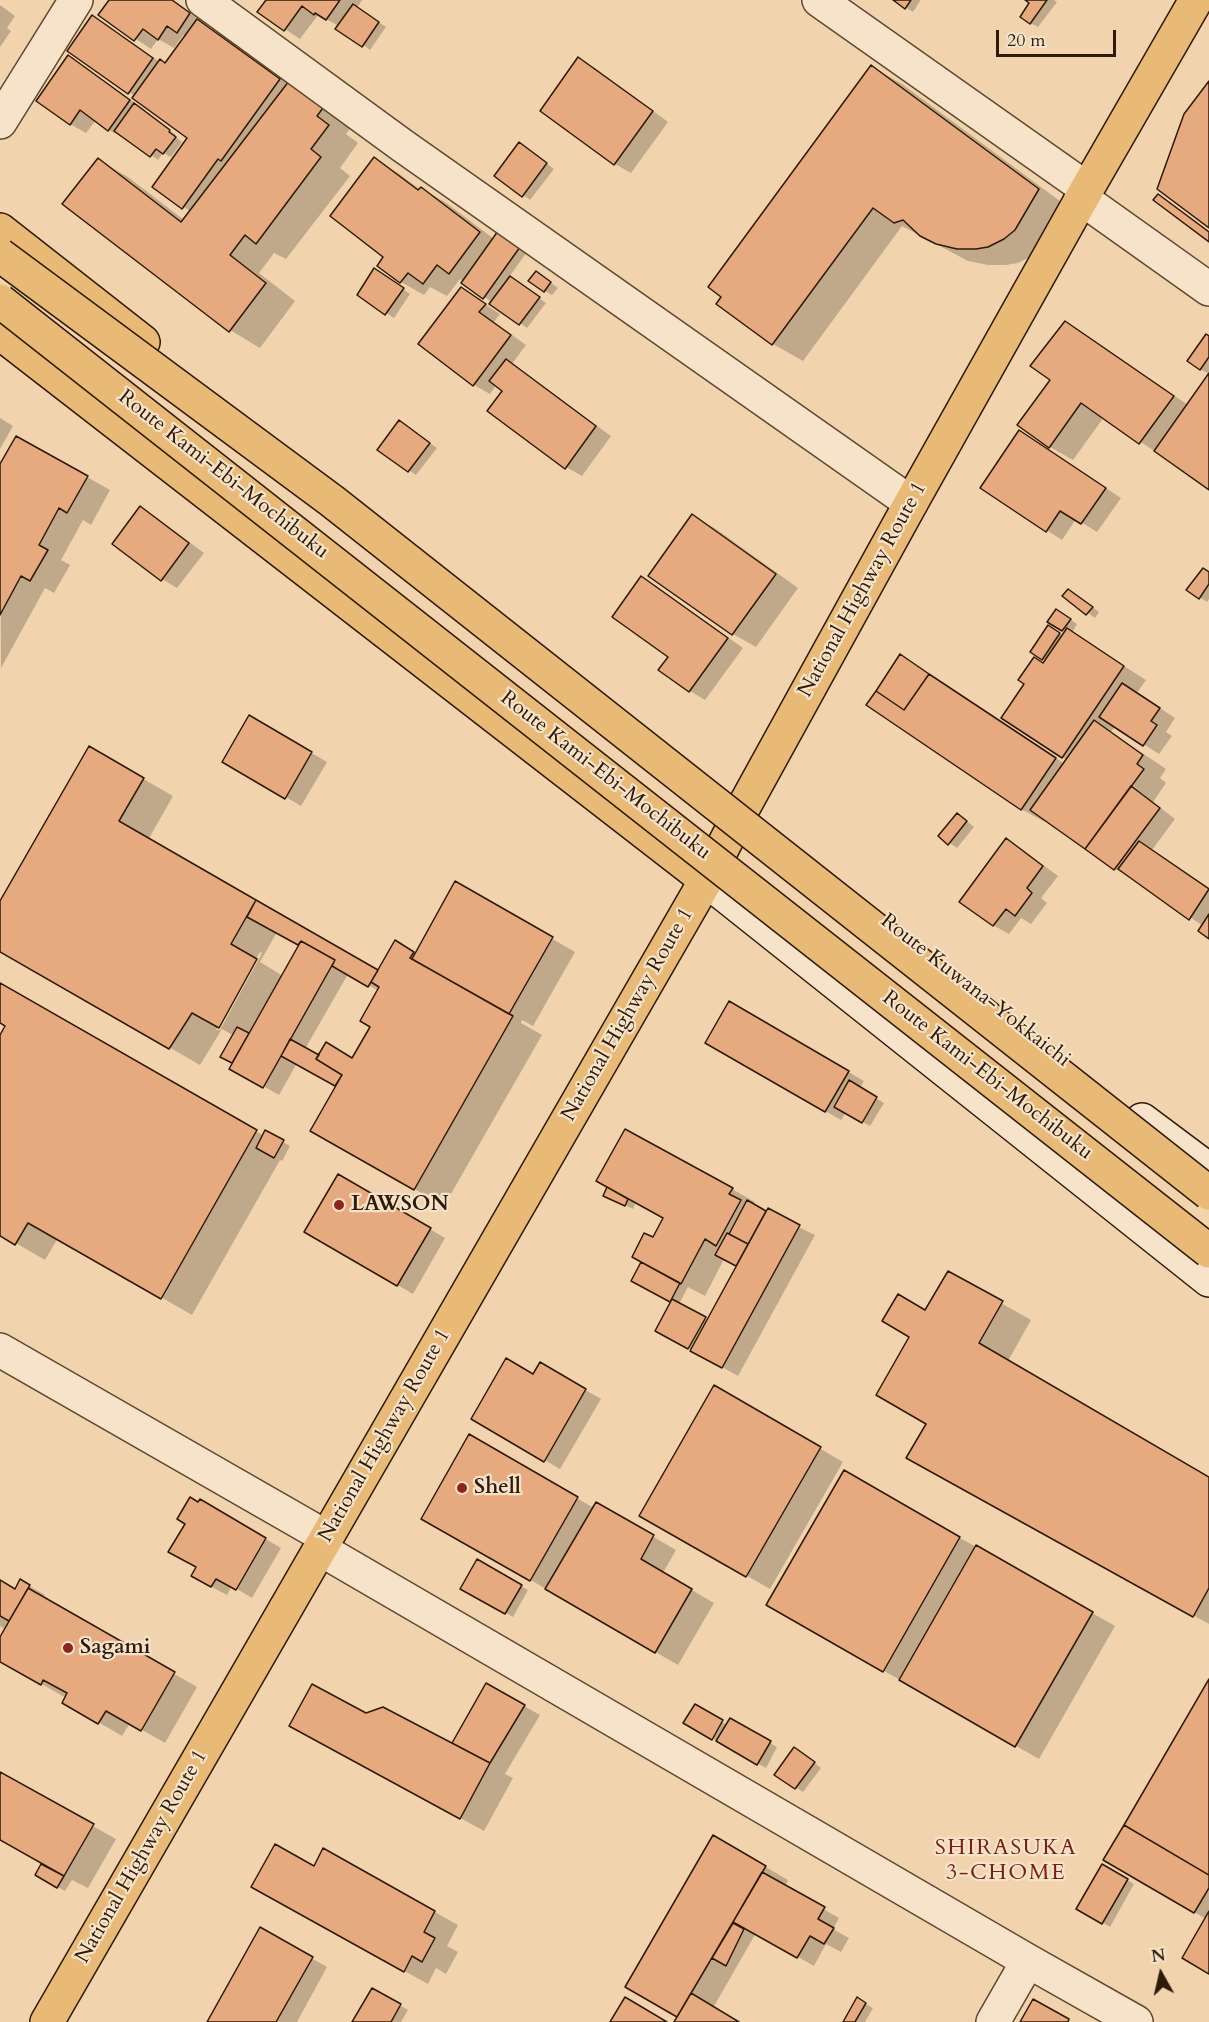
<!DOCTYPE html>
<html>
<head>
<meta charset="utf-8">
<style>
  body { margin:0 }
  #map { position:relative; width:1209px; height:2022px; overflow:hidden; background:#f1d4ad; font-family:Cardo,serif }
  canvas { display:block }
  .north { position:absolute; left:1131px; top:1944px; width:60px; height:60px; -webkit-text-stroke:4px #f6e3ca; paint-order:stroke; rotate:352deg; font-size:16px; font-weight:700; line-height:24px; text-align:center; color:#2d1a07 }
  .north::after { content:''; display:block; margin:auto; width:21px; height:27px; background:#2d1a07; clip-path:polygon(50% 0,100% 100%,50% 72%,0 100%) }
  .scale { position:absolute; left:996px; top:30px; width:120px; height:27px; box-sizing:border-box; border:3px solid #2d1a07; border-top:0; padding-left:8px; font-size:18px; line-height:21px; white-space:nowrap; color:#2d1a07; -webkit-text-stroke:4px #f6e3ca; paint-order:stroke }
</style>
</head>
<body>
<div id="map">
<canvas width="1209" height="2022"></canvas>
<div class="north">N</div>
<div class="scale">20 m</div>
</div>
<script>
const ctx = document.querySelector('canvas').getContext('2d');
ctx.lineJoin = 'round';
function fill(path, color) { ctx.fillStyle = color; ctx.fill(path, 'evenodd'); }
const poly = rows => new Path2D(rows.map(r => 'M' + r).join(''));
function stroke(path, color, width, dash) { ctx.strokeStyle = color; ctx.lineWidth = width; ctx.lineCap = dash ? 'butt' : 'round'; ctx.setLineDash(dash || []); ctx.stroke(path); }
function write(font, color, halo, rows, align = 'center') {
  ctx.font = font + ' Cardo,serif'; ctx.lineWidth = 4.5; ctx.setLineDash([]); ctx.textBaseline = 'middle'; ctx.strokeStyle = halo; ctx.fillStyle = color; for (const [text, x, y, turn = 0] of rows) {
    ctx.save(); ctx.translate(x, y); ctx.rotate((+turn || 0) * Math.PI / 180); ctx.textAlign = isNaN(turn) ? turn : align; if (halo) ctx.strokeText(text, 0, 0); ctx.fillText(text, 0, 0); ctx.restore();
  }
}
fill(poly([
  [111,0,172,0,205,23,204,25,220,34,352,126,346,134,358,143,340,168,350,176,286,259,274,253,259,273,295,301,260,348,230,330,98,160,128,177,184,220,191,212,154,187,189,137,129,92,93,17,160,62,166,65,186,37,183,35,174,48,158,39,151,49,100,15],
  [268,0,362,0,357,8,386,27,370,50,339,26,318,15,300,39,259,12],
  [895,0,920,0,920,1,913,12],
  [1027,0,1054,0,1057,2,1038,27,1030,23,1031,3],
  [0,5,15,16,7,28,11,31,0,47],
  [68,57,84,66,145,110,144,111,176,135,176,137,182,142,171,157,163,153,158,160,126,137,125,139,109,130,96,120,86,133,70,124],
  [579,59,595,68,668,122,631,173,615,164],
  [872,67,902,84,1068,207,1034,255,1018,263,1006,265,988,265,968,261,902,226,803,361,773,344,718,303],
  [520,144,554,169,530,200,496,175],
  [375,159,398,173,421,190,422,189,445,202,494,239,498,233,527,252,509,277,546,303,527,328,460,279,447,296,430,287,424,295,401,282,379,265,385,256],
  [382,274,410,294,394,318,359,294],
  [544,277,558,288,552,295,545,291],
  [462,289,500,314,494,322,526,345,512,364,611,436,582,476,566,467,504,391,496,385,490,394,474,385,420,344],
  [1065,323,1088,336,1188,405,1209,375,1209,488,1104,417,1073,460,1050,447,1019,425,1052,380],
  [1209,338,1209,374,1200,369],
  [0,418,13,426,0,449],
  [407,427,437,448,416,475,379,450],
  [1035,441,1121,498,1097,532,1076,519,1062,540,982,488],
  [0,467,87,477,110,490,91,525,83,520,61,560,70,565,54,593,45,588,1,668],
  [140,508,156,517,204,553,177,588,162,579],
  [693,516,716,529,798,588,756,647,733,634,650,575],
  [1209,573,1209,599,1207,602,1199,597],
  [642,578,657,587,743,648,705,700,690,691,670,657],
  [1076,595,1099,612,1095,618,1064,596],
  [1064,615,1077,624,1072,633,1146,680,1137,693,1175,718,1166,732,1172,736,1159,754,1115,726,1111,732,1166,769,1160,778,1166,783,1153,802,1175,819,1152,850,1209,889,1209,937,1203,926,1132,877,1131,878,1115,869,1046,819,1045,822,1021,809,936,680,1065,764,1067,760,1062,757,1044,665,1047,661,1032,652,1056,631,1063,636,1066,632,1050,622],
  [250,717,327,762,301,806,224,761],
  [89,748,173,796,148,840,379,972,395,942,416,954,456,883,575,952,533,1026,522,1020,521,1023,542,1035,444,1206,312,1130,337,1086,297,1063,279,1095,231,1068,234,1063,223,1056,234,1036,222,1029,200,1065,0,950,0,904],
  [277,932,300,945,283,976,260,962],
  [260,952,262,953,220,1030,216,1030],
  [348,974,379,991,371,1026,353,1060,319,1057,305,1049],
  [964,819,974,827,957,848,940,836],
  [1007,840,1022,849,1058,876,1041,898,1047,903,1031,924,1021,918,1009,934,993,925],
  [0,985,264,1136,266,1132,290,1146,282,1161,280,1160,192,1315,58,1238,45,1260,0,1234,0,1038,7,1026,0,1022],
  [729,1003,864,1081,860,1088,884,1103,870,1126,846,1112,841,1120,707,1043],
  [339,1176,445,1238,413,1294,306,1232],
  [609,1187,732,1189,755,1202,753,1205,815,1235,738,1376,657,1330,672,1302,633,1280,665,1218,636,1202,633,1209,612,1199],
  [724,1259,738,1266,708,1320,679,1304,688,1287,705,1296],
  [948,1273,1031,1320,1008,1361,1209,1479,1209,1624,938,1474,928,1423,926,1312],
  [540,1364,601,1399,560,1469,473,1418,534,1375],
  [715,1387,843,1462,770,1589,641,1515],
  [470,1437,594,1508,597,1504,676,1550,663,1573,714,1603,678,1665,423,1518],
  [844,1472,1115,1626,1039,1759,768,1605],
  [201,1501,281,1548,252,1598,232,1586,227,1595,208,1585,198,1567,187,1524],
  [478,1561,528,1590,513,1617,462,1588],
  [21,1581,45,1595,43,1598,197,1687,165,1743,130,1723,122,1736,64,1702,66,1698,0,1660,0,1640,6,1630,0,1626,0,1582,16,1591],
  [1209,1682,1209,1972,1206,1919,1105,1859],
  [487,1685,540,1715,505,1774,513,1778,484,1831,314,1738,366,1715,452,1745],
  [696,1706,727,1725,730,1720,777,1747,766,1768,685,1723],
  [802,1753,821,1768,803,1792,776,1774],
  [0,1774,116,1839,88,1888,72,1880,65,1891,37,1875,43,1863,0,1839],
  [714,1837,788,1880,785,1887,839,1918,833,1929,849,1938,841,1952,826,1944,814,1966,756,1933,713,2008,737,2022,675,2022,679,2016],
  [324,1850,458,1925,447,1946,458,1952,446,1974,436,1968,428,1984,276,1900,314,1868],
  [1102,1866,1134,1884,1110,1927,1078,1908],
  [260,1929,327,1967,297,2022,209,2022],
  [373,1990,408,2010,401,2022,354,2022],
  [857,1999,873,2008,865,2022,844,2022]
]), '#0003');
const building = poly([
  [109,0,172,0,190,13,177,33,167,26,158,40,143,29,134,41,98,15,109,0],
  [266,0,340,0,326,20,315,13,314,15,302,6,284,31,257,12,266,0],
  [893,0,911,0,905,9,893,0],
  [1025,0,1047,0,1030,24,1020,17,1029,3,1025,0],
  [353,4,379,22,362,47,335,29,353,4],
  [92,15,153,58,128,94,67,51,92,15],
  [197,19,280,79,221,161,218,159,182,209,152,187,187,138,132,98,160,59,165,63,197,19],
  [68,55,130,100,108,131,80,110,70,125,36,101,68,55],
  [578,57,653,111,614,165,540,111,578,57],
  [871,65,1039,189,1015,230,1004,239,988,247,976,249,957,249,936,244,920,236,903,220,894,223,873,208,772,345,716,304,721,297,708,287,871,65],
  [289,81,323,108,317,116,329,125,311,149,321,157,256,244,245,235,230,255,266,283,229,332,62,204,98,158,181,222,289,81],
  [1209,81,1209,228,1157,189,1184,114,1209,81],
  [134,103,170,130,169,132,176,137,163,154,156,149,150,157,114,131,134,103],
  [519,142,547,163,522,197,494,176,519,142],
  [374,157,418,190,421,187,480,232,449,274,437,265,423,284,408,273,400,283,377,266,383,257,330,216,374,157],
  [1158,194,1209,232,1209,242,1153,200,1158,194],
  [498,231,520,247,483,299,461,283,498,231],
  [374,268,404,288,385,315,357,295,374,268],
  [536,271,551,282,544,292,528,281,536,271],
  [510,276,540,297,519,325,489,304,510,276],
  [461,287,486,304,479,312,511,335,473,386,418,344,461,287],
  [1065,321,1174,396,1139,444,1081,403,1049,448,1017,425,1050,380,1030,366,1065,321],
  [1206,334,1209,336,1209,357,1200,370,1187,361,1206,334],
  [506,359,596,426,565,469,487,411,502,391,489,381,506,359],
  [1209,373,1209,490,1154,451,1209,373],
  [399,420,430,443,408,472,377,450,399,420],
  [1019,430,1106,488,1081,524,1060,511,1046,532,980,488,1019,430],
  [16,436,88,476,67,513,59,508,39,545,48,550,30,581,21,576,0,615,0,464,16,436],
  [140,506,189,543,161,581,112,544,140,506],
  [692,514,776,574,732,635,648,576,692,514],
  [1203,568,1209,572,1209,584,1199,599,1186,590,1203,568],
  [641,576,728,638,689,692,658,670,668,657,612,617,641,576],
  [1068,589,1093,607,1086,615,1062,596,1068,589],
  [1056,609,1071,619,1062,631,1047,622,1056,609],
  [1048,625,1060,633,1042,660,1030,652,1048,625],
  [1067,628,1124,666,1062,758,1001,718,1024,684,1018,680,1034,657,1043,663,1067,628],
  [900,654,929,674,904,710,876,691,900,654],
  [929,674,1056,758,1021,810,866,705,876,691,904,710,929,674],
  [1122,683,1160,708,1151,721,1157,725,1143,746,1099,717,1122,683],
  [249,715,312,752,285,799,222,762,249,715],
  [1094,720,1143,755,1137,764,1144,769,1085,849,1030,810,1094,720],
  [89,746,144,778,119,821,256,900,231,944,257,959,219,1028,192,1013,169,1049,0,952,0,901,89,746],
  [1131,786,1160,808,1114,870,1085,849,1131,786],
  [957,813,967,821,948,845,938,836,957,813],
  [1006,838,1043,866,1027,888,1032,893,1015,916,1006,909,993,926,959,902,1006,838],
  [1139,841,1209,889,1189,920,1118,869,1139,841],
  [455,881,553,937,509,1014,412,959,455,881],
  [256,900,378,970,368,987,332,966,335,960,301,941,298,945,247,917,256,900],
  [1209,914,1209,939,1198,931,1209,914],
  [395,940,414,952,410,958,513,1016,414,1190,310,1131,342,1075,316,1059,326,1042,352,1058,370,1027,360,1021,379,987,371,982,395,940],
  [301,941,335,960,263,1088,229,1069,301,941],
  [0,983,257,1130,161,1299,28,1223,15,1245,0,1236,0,1035,5,1026,0,1023,0,983],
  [729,1001,849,1071,825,1112,705,1043,729,1001],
  [237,1027,249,1033,232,1063,220,1057,237,1027],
  [290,1039,319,1055,316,1059,342,1075,335,1086,281,1056,290,1039],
  [849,1080,877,1097,862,1123,834,1107,849,1080],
  [625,1129,733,1188,729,1194,741,1200,716,1246,705,1239,681,1284,632,1257,644,1233,653,1237,663,1218,596,1181,625,1129],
  [265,1130,284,1140,274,1158,256,1148,265,1130],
  [338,1174,431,1228,397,1286,304,1232,338,1174],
  [607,1187,628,1199,625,1206,603,1196,607,1187],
  [747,1200,766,1211,748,1244,729,1234,747,1200],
  [768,1208,800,1225,722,1368,690,1351,768,1208],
  [727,1233,748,1244,736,1266,715,1255,727,1233],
  [641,1262,680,1283,670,1302,631,1281,641,1262],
  [948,1271,1003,1301,979,1343,1209,1477,1209,1588,1193,1617,906,1458,926,1424,876,1395,909,1337,882,1321,898,1294,925,1310,948,1271],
  [672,1299,706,1317,688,1349,655,1331,672,1299],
  [506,1358,533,1374,540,1362,586,1389,544,1462,471,1419,506,1358],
  [714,1385,821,1447,746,1577,639,1516,714,1385],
  [469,1434,578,1497,530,1581,421,1519,469,1434],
  [844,1470,960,1537,883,1672,766,1605,844,1470],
  [190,1497,198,1502,200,1499,266,1538,236,1590,216,1579,211,1587,191,1576,196,1567,168,1552,185,1524,177,1519,190,1497],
  [596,1502,654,1535,641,1559,692,1589,655,1653,545,1589,596,1502],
  [976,1545,1093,1612,1015,1747,899,1680,976,1545],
  [477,1559,522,1585,505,1614,460,1589,477,1559],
  [20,1579,30,1585,9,1621,0,1616,0,1580,15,1589,20,1579],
  [28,1588,175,1672,141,1731,106,1711,98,1724,62,1703,67,1693,43,1680,41,1685,0,1662,0,1637,28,1588],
  [1209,1679,1209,1875,1124,1825,1209,1679],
  [486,1683,525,1705,490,1763,452,1743,486,1683],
  [312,1684,366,1713,383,1707,490,1763,460,1819,289,1726,312,1684],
  [695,1704,723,1720,712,1740,683,1723,695,1704],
  [730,1718,771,1741,757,1765,716,1741,730,1718],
  [794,1747,815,1762,795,1789,774,1775,794,1747],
  [0,1772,94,1824,64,1876,0,1840,0,1772],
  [1124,1825,1209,1875,1209,1888,1194,1913,1103,1860,1124,1825],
  [713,1835,766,1866,677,2017,625,1987,713,1835],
  [275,1844,314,1866,323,1848,435,1911,424,1932,435,1938,422,1962,412,1956,404,1972,251,1887,275,1844],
  [41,1864,64,1876,57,1888,35,1875,41,1864],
  [1102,1864,1128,1879,1102,1924,1076,1909,1102,1864],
  [762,1872,825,1907,818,1919,834,1928,824,1944,810,1936,797,1958,733,1922,762,1872],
  [1209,1911,1209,1974,1182,1958,1209,1911],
  [733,1923,744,1929,726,1966,712,1958,733,1923],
  [260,1927,313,1957,276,2022,207,2022,260,1927],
  [372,1988,401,2004,391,2022,352,2022,372,1988],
  [691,1993,739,2022,674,2022,691,1993],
  [625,1997,667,2022,610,2022,625,1997],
  [857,1997,866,2003,855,2022,843,2022,857,1997],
  [1033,1999,1069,2019,1068,2022,1020,2022,1033,1999]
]);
fill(building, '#e7aa7f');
stroke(building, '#2d1a07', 1.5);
const minor = poly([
  [203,0,403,146,911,503],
  [819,0,1087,189],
  [0,122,76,0],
  [1081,198,1209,289],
  [0,1350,326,1537],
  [320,1549,1028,1961,1136,2022],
  [993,2022,1028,1961]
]);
const secondary = poly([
  [706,880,1209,1280],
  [1142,1120,1209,1170]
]);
const primary = poly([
  [0,230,143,342],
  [0,333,706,880]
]);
const trunk = poly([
  [47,2022,706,880,742,810,911,503,1087,189,1196,0]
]);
stroke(minor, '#5e4830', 36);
stroke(secondary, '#2d1a07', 36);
stroke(primary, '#2d1a07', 36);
stroke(trunk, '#2d1a07', 36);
stroke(minor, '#f6e3ca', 33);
stroke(secondary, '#f6e3ca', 33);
stroke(primary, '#e8ba76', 33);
stroke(trunk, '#e8ba76', 33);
const primaryBridge = poly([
  [0,255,332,501,1209,1193],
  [0,301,1209,1251]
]);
stroke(primaryBridge, '#2d1a07', 36, []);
stroke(primaryBridge, '#e8ba76', 33);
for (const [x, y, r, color] of [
  [339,1205,6,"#8f2418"],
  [462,1488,6,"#8f2418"],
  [68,1648,6,"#8f2418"]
]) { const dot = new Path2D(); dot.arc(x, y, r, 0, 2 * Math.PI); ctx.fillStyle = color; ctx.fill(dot); stroke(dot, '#f6e3ca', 2); }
write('21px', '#2d1a07', '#f6e3ca', [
  ["Route Kami-Ebi-Mochibuku",223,475,38],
  ["National Highway Route 1",863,590,-61],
  ["Route Kami-Ebi-Mochibuku",605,776,38],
  ["Route Kuwana-Yokkaichi",975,991,38],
  ["National Highway Route 1",628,1015,-60],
  ["Route Kami-Ebi-Mochibuku",987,1076,38],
  ["National Highway Route 1",385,1436,-60],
  ["National Highway Route 1",142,1857,-60]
]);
write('bold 21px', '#2d1a07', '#f6e3ca', [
  ["LAWSON",351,1205],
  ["Shell",474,1488],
  ["Sagami",80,1648]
], 'left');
ctx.letterSpacing = '1.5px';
write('22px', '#7a1f14', '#f6e3ca', [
  ["SHIRASUKA",1006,1849],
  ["3-CHOME",1006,1874]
]);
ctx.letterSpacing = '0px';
</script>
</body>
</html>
